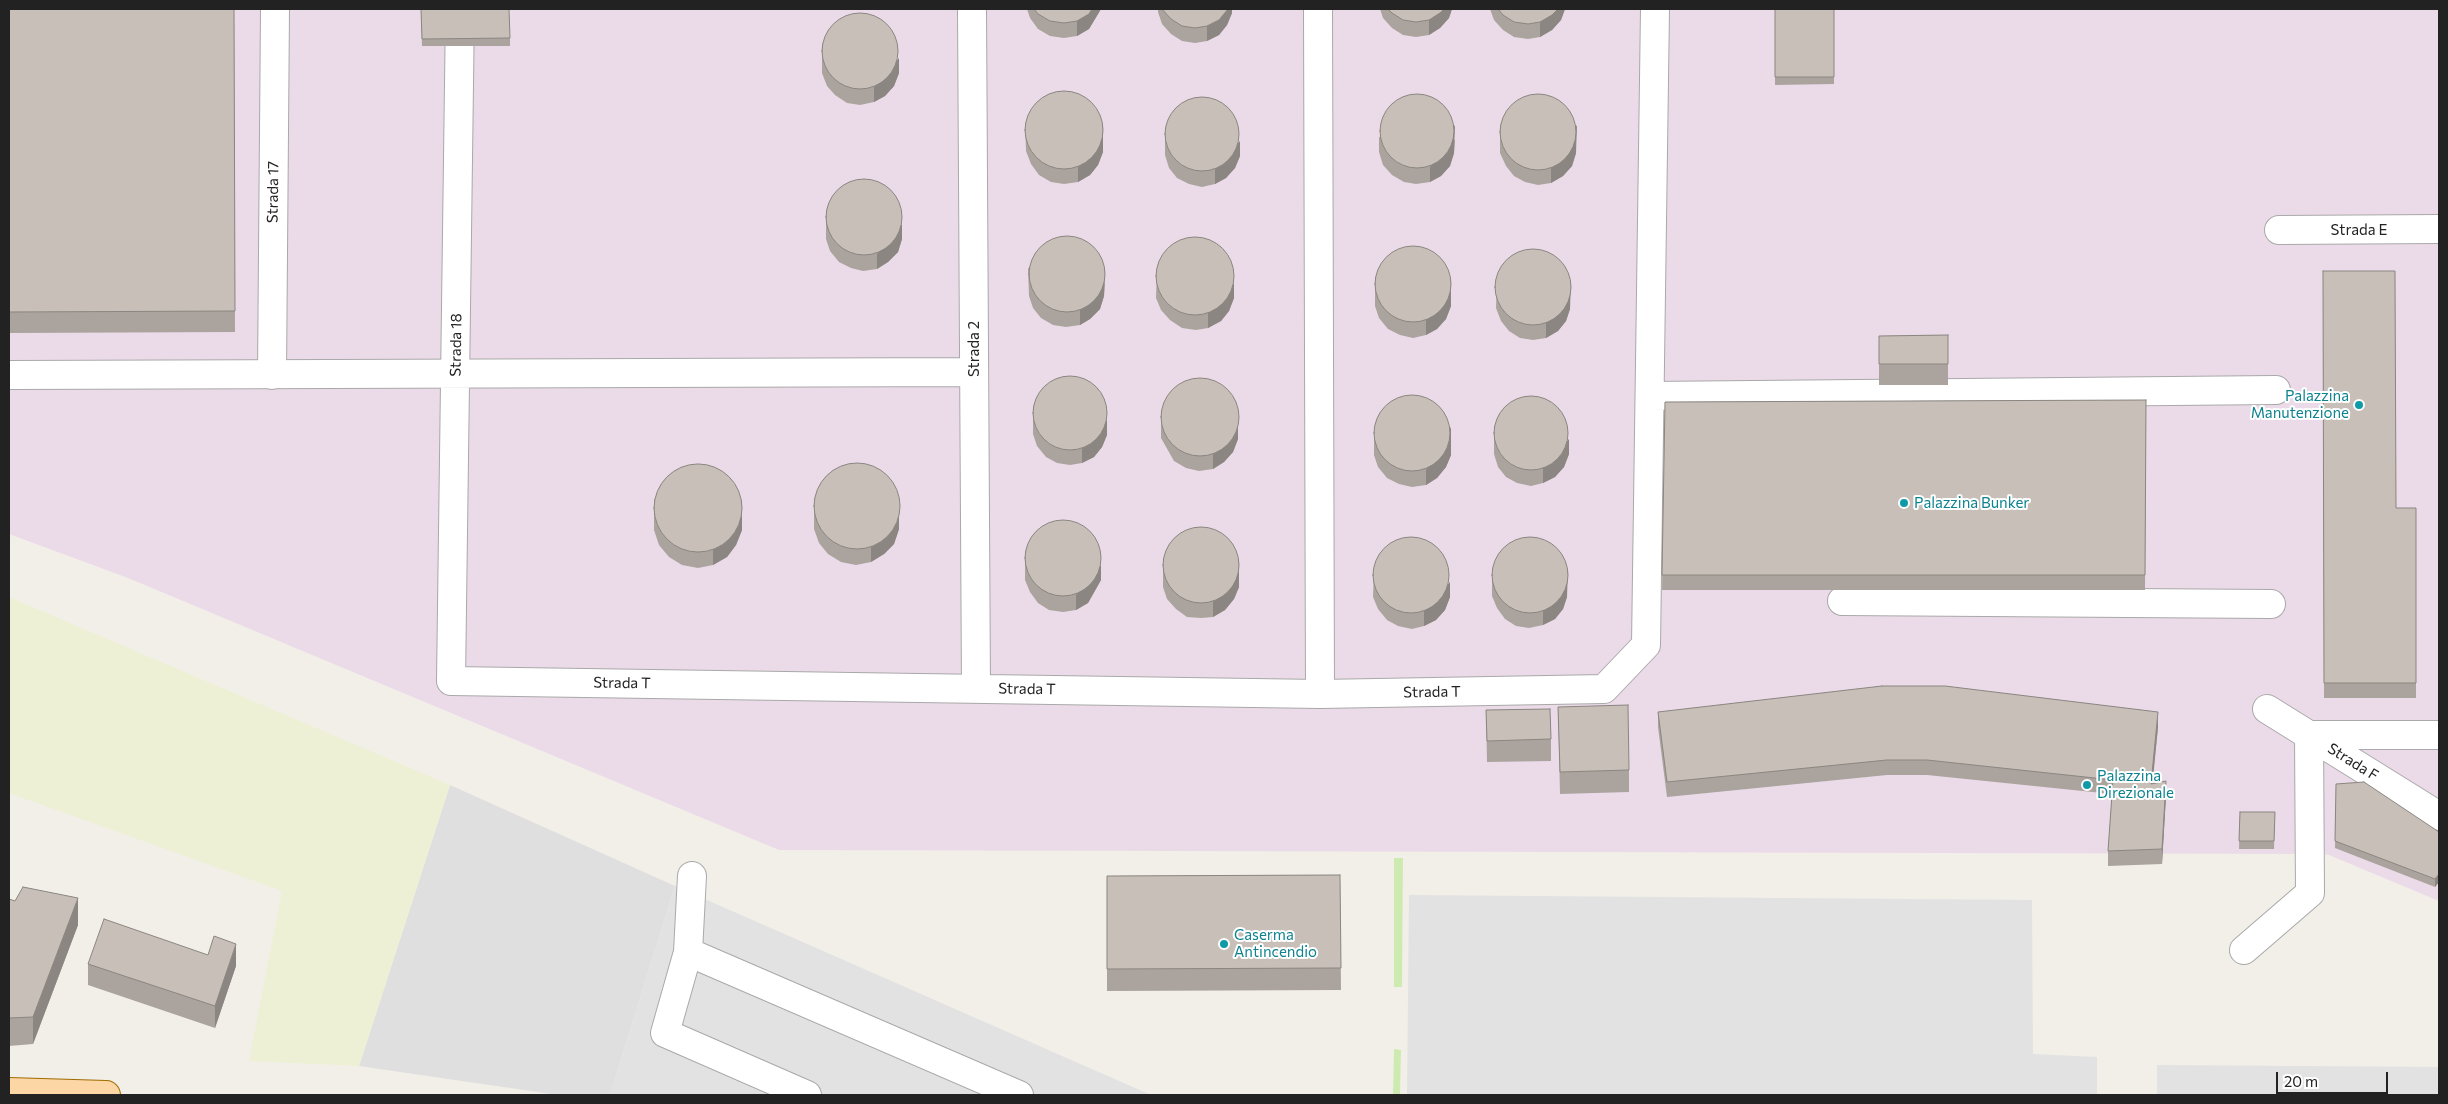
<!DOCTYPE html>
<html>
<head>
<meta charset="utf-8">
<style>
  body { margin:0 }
  #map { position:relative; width:2448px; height:1104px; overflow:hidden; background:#f2efe9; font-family:Commissioner,sans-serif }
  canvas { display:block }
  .frame { position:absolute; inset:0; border:10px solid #222; pointer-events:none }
  .scale { position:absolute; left:2276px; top:1072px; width:112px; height:22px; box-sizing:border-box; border:2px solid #222; border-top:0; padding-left:6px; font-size:15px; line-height:18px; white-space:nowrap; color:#222; -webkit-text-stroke:4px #fff; paint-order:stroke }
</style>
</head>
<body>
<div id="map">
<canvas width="2448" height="1104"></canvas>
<div class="frame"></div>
<div class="scale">20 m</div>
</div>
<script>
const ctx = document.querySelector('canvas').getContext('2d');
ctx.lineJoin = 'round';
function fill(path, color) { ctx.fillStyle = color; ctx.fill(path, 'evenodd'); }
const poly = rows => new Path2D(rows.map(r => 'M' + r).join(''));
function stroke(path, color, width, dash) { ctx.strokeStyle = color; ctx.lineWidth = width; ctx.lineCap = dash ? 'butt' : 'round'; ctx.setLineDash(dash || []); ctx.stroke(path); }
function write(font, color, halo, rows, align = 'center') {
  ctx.font = font + ' Commissioner,sans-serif'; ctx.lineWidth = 4; ctx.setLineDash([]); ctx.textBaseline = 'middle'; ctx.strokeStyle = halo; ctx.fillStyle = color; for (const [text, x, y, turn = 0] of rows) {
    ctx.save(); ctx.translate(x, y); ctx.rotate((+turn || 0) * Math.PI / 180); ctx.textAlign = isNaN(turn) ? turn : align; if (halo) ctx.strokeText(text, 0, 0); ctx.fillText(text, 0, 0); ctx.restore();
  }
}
fill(poly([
  [450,785,675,886,610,1095,558,1095,359,1066]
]), '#e0dfdf');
fill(poly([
  [9,9,2439,9,2439,901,2329,855,2323,854,779,850,128,578,9,534]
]), '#ebdbe8');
fill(poly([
  [9,597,450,785,359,1066,249,1061,282,891,9,793]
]), '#eef0d5');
fill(poly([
  [1394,858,1403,858,1402,987,1394,987],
  [1394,1049,1401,1050,1400,1095,1393,1095]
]), '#cdebb0');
fill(poly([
  [675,886,1151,1095,610,1095],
  [1409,895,2032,900,2033,1054,2097,1057,2097,1095,1407,1095],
  [2157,1065,2439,1067,2439,1095,2157,1095]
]), '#e2e2e2');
const minor = poly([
  [460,9,451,681,1320,694,1604,689,1646,645,1655,9],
  [972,9,976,689],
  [1318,9,1320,694],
  [2279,230,2439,229],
  [9,375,974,372],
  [272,375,275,9],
  [1650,396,2276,390],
  [1842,601,2271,604],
  [2267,709,2439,816],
  [692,876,688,952,665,1033,807,1095],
  [2244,950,2310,893,2309,735,2439,735],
  [688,952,1019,1095]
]);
const major = poly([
  [9,1092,106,1095]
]);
stroke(minor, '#a9a9a9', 30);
stroke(major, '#a06b00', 30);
stroke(minor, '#fff', 28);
stroke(major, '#fcd6a4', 28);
fill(poly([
  [9,9,234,9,235,332,9,333],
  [421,9,510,38,510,46,422,46],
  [1027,9,1101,9,1089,29,1077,36,1064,38,1050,36,1038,29,1030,18],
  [1158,9,1232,9,1232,13,1227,25,1219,35,1207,41,1195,43,1182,41,1171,34,1162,24,1158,12],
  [1380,9,1452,9,1449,18,1440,28,1429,35,1416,37,1403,35,1392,28,1383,18],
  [1490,9,1565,9,1561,20,1552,30,1540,37,1528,39,1514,37,1503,30,1494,20],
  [1775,9,1834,9,1834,84,1775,85],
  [822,44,899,73,894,86,885,96,874,102,860,105,847,103,835,95,827,86,822,73],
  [1025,123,1103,138,1103,152,1098,165,1090,175,1078,182,1064,184,1051,182,1039,175,1031,164,1026,151],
  [1500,125,1576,153,1572,166,1563,176,1551,183,1538,185,1525,182,1514,176,1506,166,1500,153],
  [1165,127,1240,156,1235,168,1226,178,1215,184,1202,187,1189,184,1177,178,1169,168,1165,155],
  [1379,137,1455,140,1454,153,1450,166,1441,176,1430,182,1416,184,1404,182,1392,175,1383,165,1379,152],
  [826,211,902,239,898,252,888,262,877,269,863,271,851,268,839,262,830,251,826,239],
  [1028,268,1105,283,1104,296,1100,309,1090,319,1080,325,1066,327,1053,325,1041,318,1033,308,1029,296],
  [1157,269,1234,298,1229,311,1221,321,1208,328,1196,330,1182,328,1170,320,1161,310,1156,298],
  [2323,271,2396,508,2416,508,2416,698,2324,698],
  [1375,277,1451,293,1451,306,1446,319,1437,329,1426,335,1413,338,1400,335,1388,329,1379,318,1375,306],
  [1497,280,1570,309,1566,321,1558,331,1546,338,1533,340,1520,338,1509,331,1501,321,1496,308],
  [1948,335,1948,385,1879,385,1879,336],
  [2146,400,2145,590,1662,590,1665,402],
  [1033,406,1107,435,1102,447,1094,457,1082,463,1070,465,1057,463,1046,457,1037,446,1033,434],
  [1161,410,1238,439,1233,452,1224,462,1213,469,1199,471,1186,468,1174,461,1161,438],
  [1494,426,1569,454,1564,467,1555,477,1543,483,1531,486,1517,483,1506,477,1498,467,1494,454],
  [1374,440,1451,442,1451,455,1446,467,1437,478,1426,485,1412,487,1399,484,1387,478,1378,467,1374,455],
  [654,499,742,500,742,530,736,545,727,557,713,565,698,568,682,565,669,557,659,545,654,530],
  [814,499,899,499,899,529,894,544,884,554,871,562,856,565,841,562,828,554,819,543,814,529],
  [1025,551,1101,580,1088,603,1076,610,1063,612,1049,610,1038,603,1030,592,1025,580],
  [1163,558,1239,574,1239,587,1234,599,1225,610,1213,617,1201,618,1187,617,1176,609,1167,599,1163,587],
  [1374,569,1450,597,1445,610,1436,620,1424,626,1412,629,1398,626,1387,620,1378,609,1373,597],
  [1492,581,1567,597,1563,609,1555,619,1543,625,1529,628,1516,626,1505,619,1497,608,1492,596],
  [1558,707,1629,770,1629,792,1560,794],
  [1486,710,1551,739,1551,761,1487,762],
  [1658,712,2158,727,2152,784,2166,796,2162,864,2108,866,2108,851,2112,794,1927,775,1887,775,1667,797,1658,727],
  [2336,784,2439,832,2439,882,2435,887,2335,848],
  [2240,812,2275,812,2274,849,2239,849],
  [1340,875,1341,990,1107,991,1107,876],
  [9,899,78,925,33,1044,9,1046],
  [88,964,236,966,215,1028,88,985]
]), '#aba49e');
fill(poly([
  [1092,9,1101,9,1089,29,1077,36,1077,21],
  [1228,9,1232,9,1232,13,1227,25,1219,35,1207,41,1207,26],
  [1444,9,1452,9,1449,18,1440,28,1429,35,1429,20],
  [1558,9,1565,9,1561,20,1552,30,1540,37,1540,22],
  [899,58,899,73,894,86,885,96,874,102,874,87],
  [1103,123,1103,152,1098,165,1090,175,1078,182,1078,167],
  [1455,125,1454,153,1450,166,1441,176,1430,182,1430,167],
  [1577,125,1576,153,1572,166,1563,176,1551,183,1551,168],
  [1240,141,1240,156,1235,168,1226,178,1215,184,1215,169],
  [902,224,902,239,898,252,888,262,877,269,877,254],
  [1105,268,1104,296,1100,309,1090,319,1080,325,1080,310],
  [1451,278,1451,306,1446,319,1437,329,1426,335,1426,320],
  [1571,281,1570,309,1566,321,1558,331,1546,338,1546,323],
  [1234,283,1234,298,1229,311,1221,321,1208,328,1208,313],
  [1238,410,1238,439,1233,452,1224,462,1213,469,1213,454],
  [1107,420,1107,435,1102,447,1094,457,1082,463,1082,448],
  [1451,427,1451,455,1446,467,1437,478,1426,485,1426,470],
  [1569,439,1569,454,1564,467,1555,477,1543,483,1543,468],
  [899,514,899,529,894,544,884,554,871,562,871,547],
  [742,515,742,530,736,545,727,557,713,565,713,550],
  [1239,559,1239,587,1234,599,1225,610,1213,617,1213,602],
  [1101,565,1101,580,1088,603,1076,610,1076,595],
  [1568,568,1567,597,1563,609,1555,619,1543,625,1543,610],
  [1450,582,1450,597,1445,610,1436,620,1424,626,1424,611],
  [2158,712,2158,727,2151,799,2151,784],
  [2166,781,2166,796,2162,864,2162,849],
  [2439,874,2439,882,2435,887,2435,879],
  [78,898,78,925,33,1044,33,1017],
  [236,944,236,966,215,1028,215,1006]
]), '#8b8681');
const building = poly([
  [9,9,234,9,235,311,9,312,9,9],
  [421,9,509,9,510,38,422,39,421,9],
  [1034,9,1092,9,1089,14,1077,21,1064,23,1050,21,1038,14,1034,9],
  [1162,9,1228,9,1219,20,1207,26,1195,28,1182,26,1171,19,1162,9],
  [1388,9,1444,9,1440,13,1429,20,1416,22,1403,20,1392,13,1388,9],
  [1498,9,1558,9,1552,15,1540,22,1528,24,1514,22,1503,15,1498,9],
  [1775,9,1834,9,1834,77,1775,77,1775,9],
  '822 51a38 38 0 1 1 76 0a38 38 0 1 1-76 0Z',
  '1025 130a39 39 0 1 1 78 0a39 39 0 1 1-78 0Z',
  '1380 131a37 37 0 1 1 74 0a37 37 0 1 1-74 0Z',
  '1500 132a38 38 0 1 1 76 0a38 38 0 1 1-76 0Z',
  '1165 134a37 37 0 1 1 74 0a37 37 0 1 1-74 0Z',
  '826 217a38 38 0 1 1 76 0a38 38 0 1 1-76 0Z',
  '1029 274a38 38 0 1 1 76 0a38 38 0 1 1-76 0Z',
  '1156 276a39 39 0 1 1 78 0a39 39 0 1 1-78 0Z',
  '1375 284a38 38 0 1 1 76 0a38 38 0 1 1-76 0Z',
  '1495 287a38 38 0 1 1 76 0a38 38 0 1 1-76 0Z',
  [2323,271,2395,271,2396,508,2416,508,2416,683,2324,683,2323,271],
  [1948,335,1948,364,1879,364,1879,336,1948,335],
  '1033 413a37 37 0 1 1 74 0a37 37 0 1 1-74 0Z',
  '1161 417a39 39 0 1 1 78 0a39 39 0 1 1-78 0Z',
  '1374 433a38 38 0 1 1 76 0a38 38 0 1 1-76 0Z',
  '1494 433a37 37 0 1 1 74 0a37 37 0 1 1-74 0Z',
  [2146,400,2145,575,1662,575,1665,402,2146,400],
  '814 506a43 43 0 1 1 86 0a43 43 0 1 1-86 0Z',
  '654 508a44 44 0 1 1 88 0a44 44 0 1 1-88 0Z',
  '1025 558a38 38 0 1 1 76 0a38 38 0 1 1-76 0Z',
  '1163 565a38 38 0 1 1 76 0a38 38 0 1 1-76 0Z',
  '1373 575a38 38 0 1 1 76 0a38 38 0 1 1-76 0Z',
  '1492 575a38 38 0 1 1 76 0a38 38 0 1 1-76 0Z',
  [1882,686,1945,686,2158,712,2151,784,2166,781,2162,849,2108,851,2113,780,1927,760,1887,760,1667,782,1658,712,1882,686],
  [1628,705,1629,770,1560,772,1558,707,1628,705],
  [1550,709,1551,739,1487,741,1486,710,1550,709],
  [2364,782,2439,832,2439,874,2435,879,2335,841,2336,784,2364,782],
  [2240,812,2275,812,2274,841,2239,841,2240,812],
  [1340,875,1341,968,1107,969,1107,876,1340,875],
  [23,887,78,898,33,1017,9,1018,9,899,15,901,23,887],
  [104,919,208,955,214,936,236,944,215,1006,88,964,104,919]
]);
fill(building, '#c7bfb8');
stroke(building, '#8b8681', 1);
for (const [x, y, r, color] of [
  [2359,405,5,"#0f9aa8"],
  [1904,503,5,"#0f9aa8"],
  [2087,785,5,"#0f9aa8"],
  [1224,944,5,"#0f9aa8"]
]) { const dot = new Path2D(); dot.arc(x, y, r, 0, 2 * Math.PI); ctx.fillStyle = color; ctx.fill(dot); stroke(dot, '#fff', 2); }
write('15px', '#222', '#fff', [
  ["Strada 17",273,192,-89],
  ["Strada E",2359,230],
  ["Strada 18",456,345,-89],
  ["Strada 2",974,349,-90],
  ["Strada T",622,683,1],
  ["Strada T",1027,689,1],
  ["Strada T",1432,692,-1],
  ["Strada F",2353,762,32]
]);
write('15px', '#0d838f', '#fff', [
  ["Palazzina",2349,396,"right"],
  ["Manutenzione",2349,413,"right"],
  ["Palazzina Bunker",1914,503],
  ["Palazzina",2097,776],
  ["Direzionale",2097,793],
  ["Caserma",1234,935],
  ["Antincendio",1234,952]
], 'left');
</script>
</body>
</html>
